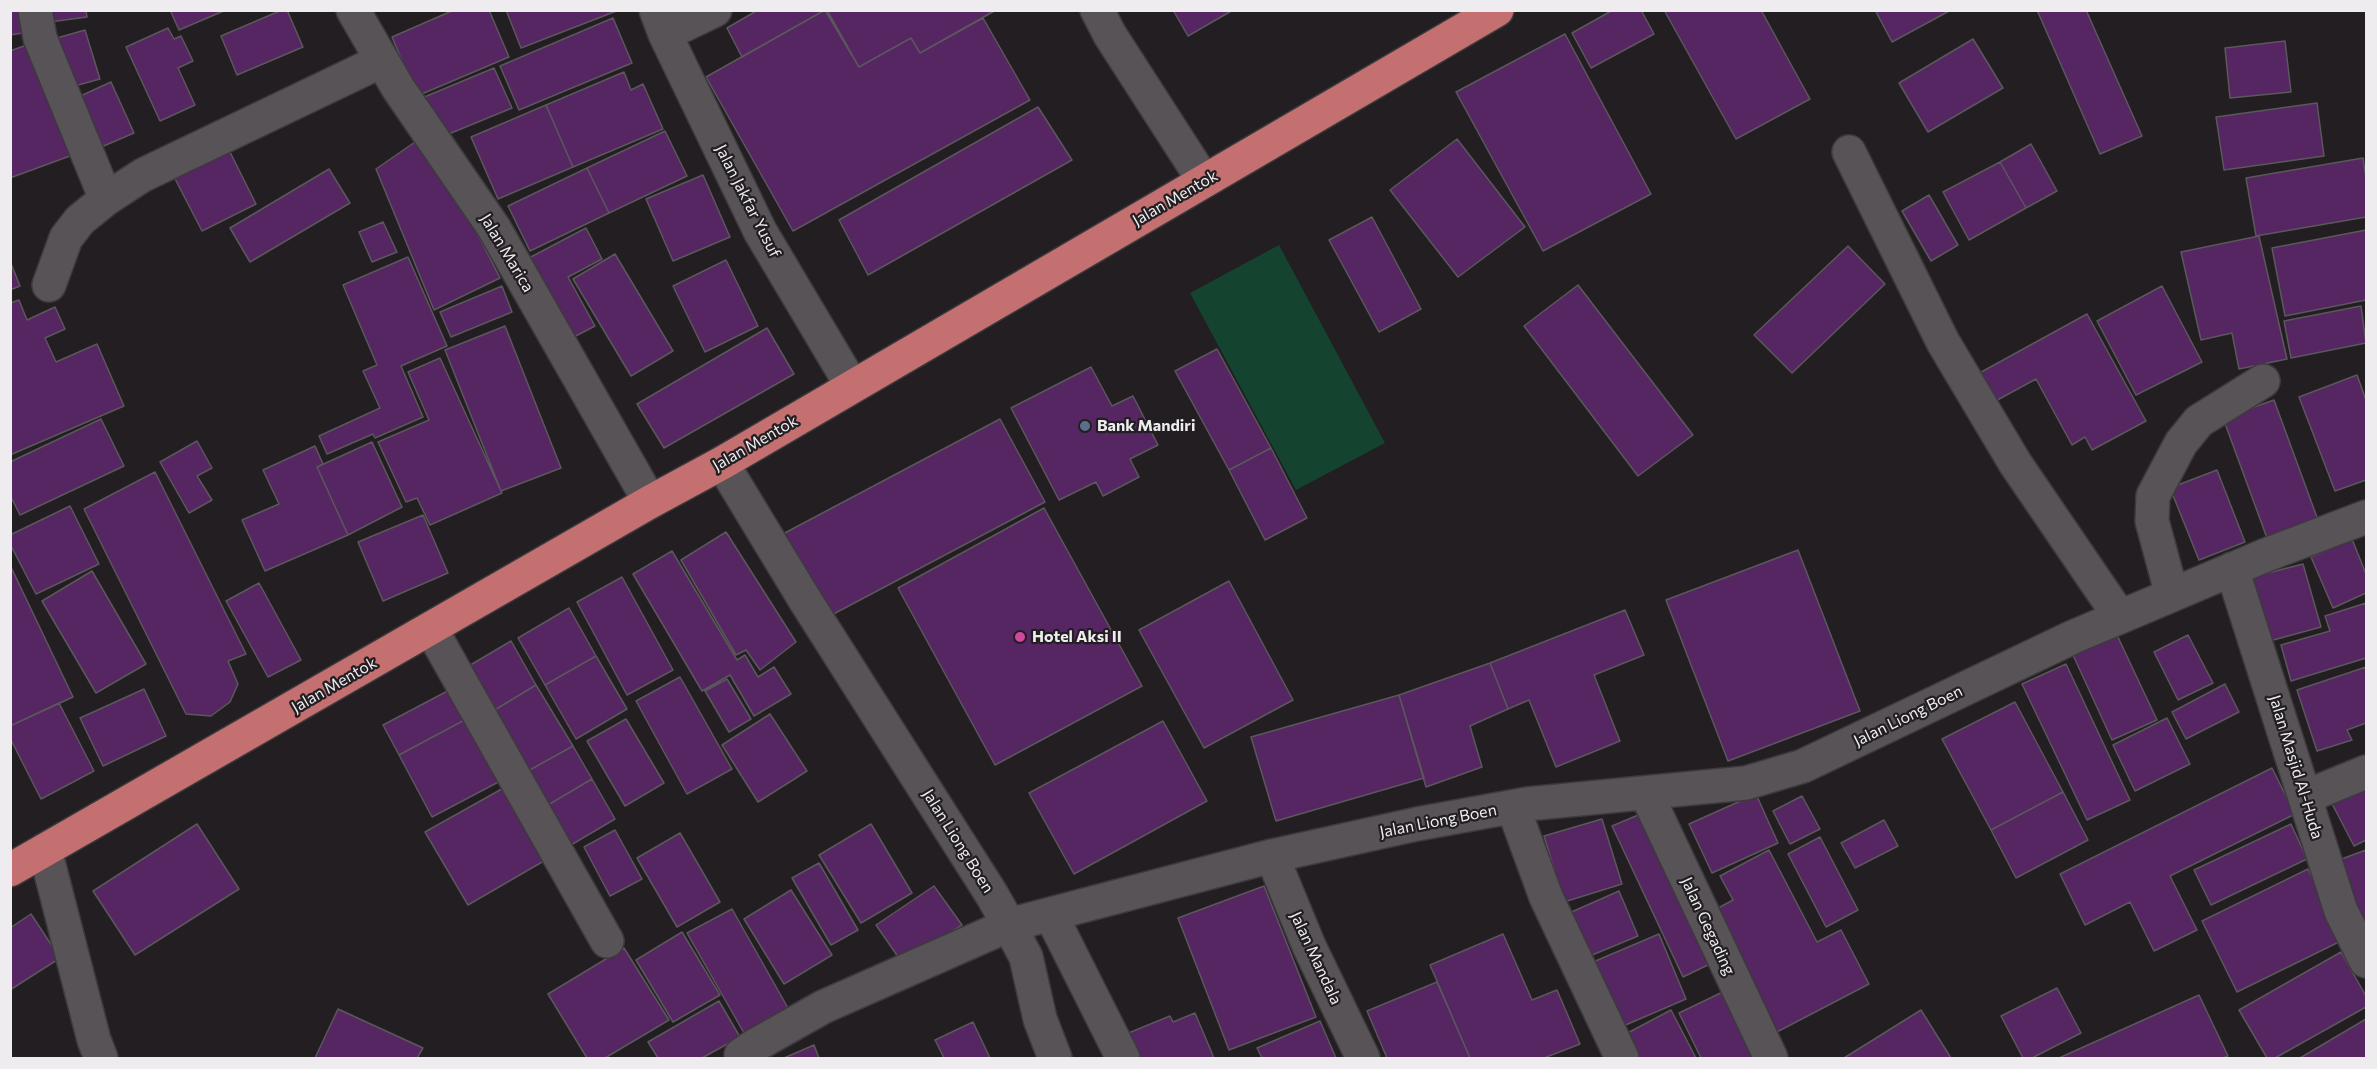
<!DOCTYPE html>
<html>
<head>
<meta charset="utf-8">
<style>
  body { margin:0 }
  #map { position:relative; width:2377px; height:1069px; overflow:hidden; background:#221e22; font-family:Commissioner,sans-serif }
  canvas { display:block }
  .frame { position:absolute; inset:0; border:12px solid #eeecee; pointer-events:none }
</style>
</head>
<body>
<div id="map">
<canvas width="2377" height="1069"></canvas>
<div class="frame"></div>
</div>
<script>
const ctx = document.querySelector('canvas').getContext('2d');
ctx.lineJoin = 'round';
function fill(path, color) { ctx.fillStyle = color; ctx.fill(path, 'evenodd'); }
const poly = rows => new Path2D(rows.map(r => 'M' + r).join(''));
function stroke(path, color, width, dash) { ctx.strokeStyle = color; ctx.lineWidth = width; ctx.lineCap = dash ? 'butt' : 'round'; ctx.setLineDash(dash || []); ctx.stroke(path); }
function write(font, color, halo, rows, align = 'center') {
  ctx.font = font + ' Commissioner,sans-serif'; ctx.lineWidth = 4.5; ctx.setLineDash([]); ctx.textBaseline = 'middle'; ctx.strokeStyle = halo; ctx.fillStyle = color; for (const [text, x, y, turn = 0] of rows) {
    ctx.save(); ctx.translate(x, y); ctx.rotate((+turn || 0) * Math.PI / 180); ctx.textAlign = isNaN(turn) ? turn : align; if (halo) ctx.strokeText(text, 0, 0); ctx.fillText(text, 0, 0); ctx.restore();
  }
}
fill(poly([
  [1279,245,1385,443,1296,490,1190,293]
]), '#14432f');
const building = poly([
  [10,10,25,10,29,32,10,35,10,10],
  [48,10,86,10,87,17,50,22,48,10],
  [170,10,226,10,179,30,170,10],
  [282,10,287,10,303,47,237,75,221,36,282,10],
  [454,10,489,10,509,57,417,96,392,37,454,10],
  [506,10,619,10,521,48,506,10],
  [758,10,825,10,742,57,727,28,758,10],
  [825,10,859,67,911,38,920,53,983,18,1030,100,793,231,706,77,825,10],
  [827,10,996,10,920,53,911,38,859,67,827,10],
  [1173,10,1233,10,1188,36,1173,10],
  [1613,10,1641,10,1654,34,1591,68,1572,33,1613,10],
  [1664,10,1761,10,1810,99,1736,139,1664,10],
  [1875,10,1951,10,1892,42,1875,10],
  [2037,10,2086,10,2142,136,2100,154,2037,10],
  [613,18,632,63,519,110,500,66,613,18],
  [168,28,174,39,181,36,193,61,178,68,195,105,160,121,126,47,168,28],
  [85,30,100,79,71,87,57,38,85,30],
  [1565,34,1651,194,1543,251,1456,92,1565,34],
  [1973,39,2003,88,1928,132,1899,83,1973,39],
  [38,41,78,153,10,178,10,51,38,41],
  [2285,41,2291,92,2230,98,2225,48,2285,41],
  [494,68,512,108,439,138,422,98,494,68],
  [624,72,631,90,643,84,663,129,573,167,546,105,624,72],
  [111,82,134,133,99,148,76,98,111,82],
  [2317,103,2324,156,2224,170,2216,117,2317,103],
  [546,105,573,167,498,199,471,137,546,105],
  [1038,107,1072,160,868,275,839,220,1038,107],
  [665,131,687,176,609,213,587,168,665,131],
  [1457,139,1525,227,1458,277,1390,190,1457,139],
  [415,142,474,227,500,278,434,310,376,169,415,142],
  [2031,144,2057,191,2026,208,2000,162,2031,144],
  [227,146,256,204,202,231,172,173,227,146],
  [2363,158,2366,178,2366,217,2256,236,2246,178,2363,158],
  [2000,162,2026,208,1969,240,1943,192,2000,162],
  [587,168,609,213,530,251,508,206,587,168],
  [329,169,350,203,250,262,230,228,329,169],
  [703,175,730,237,673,261,646,199,703,175],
  [1929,195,1958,245,1931,261,1902,211,1929,195],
  [1372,217,1421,309,1379,332,1329,240,1372,217],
  [383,222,397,252,372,262,359,232,383,222],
  [586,228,602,259,568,277,595,326,570,339,527,259,586,228],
  [2366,230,2366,300,2285,316,2272,248,2366,230],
  [2259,236,2287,359,2239,369,2232,333,2201,340,2181,252,2259,236],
  [1848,246,1885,284,1792,373,1754,335,1848,246],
  [615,254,673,351,631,376,573,279,615,254],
  [408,257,447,346,401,366,423,417,375,438,373,434,327,454,319,436,380,408,363,371,377,365,343,285,408,257],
  [726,260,758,326,705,352,673,286,726,260],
  [10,261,20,286,10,290,10,261],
  [1578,285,1693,435,1638,476,1524,326,1578,285],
  [502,286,512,312,451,337,440,312,502,286],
  [2162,286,2202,362,2136,395,2097,321,2162,286],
  [19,300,27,320,55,307,65,329,45,338,56,362,97,344,124,406,10,455,10,303,19,300],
  [2361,306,2366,343,2291,358,2284,321,2361,306],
  [2087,314,2146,421,2092,450,2085,437,2072,445,2036,379,1990,404,1974,376,2087,314],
  [505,326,561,468,501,491,445,350,505,326],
  [767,328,794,374,664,448,637,404,767,328],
  [1217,349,1271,448,1229,470,1175,371,1217,349],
  [440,358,502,493,430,525,417,498,406,502,378,442,429,420,408,372,440,358],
  [1091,367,1112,406,1133,396,1158,445,1130,459,1139,477,1103,496,1096,482,1059,500,1011,408,1091,367],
  [2357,375,2366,400,2366,480,2335,491,2299,397,2357,375],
  [2274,400,2318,520,2267,538,2223,418,2274,400],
  [101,419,124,466,20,515,10,495,10,462,101,419],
  [1000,419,1045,502,826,618,781,535,1000,419],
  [197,441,212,468,197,476,212,500,189,513,160,462,197,441],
  [372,442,402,507,348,535,317,467,372,442],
  [315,446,323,464,317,467,348,535,265,571,242,520,279,504,263,470,315,446],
  [1271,448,1307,518,1265,540,1229,470,1271,448],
  [2217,470,2245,542,2199,560,2170,488,2217,470],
  [155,472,246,654,228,661,238,684,230,702,211,716,186,714,84,509,155,472],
  [70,506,99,564,36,594,10,544,10,535,70,506],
  [1044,508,1142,686,995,765,898,588,1044,508],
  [423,515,448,573,383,601,358,542,423,515],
  [726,532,796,642,760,670,746,650,736,655,681,560,726,532],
  [2352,539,2366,574,2366,593,2333,608,2311,557,2352,539],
  [1798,550,1860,711,1728,761,1666,600,1798,550],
  [672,551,737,660,745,655,758,677,774,667,791,694,754,716,730,675,702,691,633,574,672,551],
  [2303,564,2321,627,2266,642,2248,578,2303,564],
  [10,565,73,697,10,726,10,565],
  [92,571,146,664,96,693,42,601,92,571],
  [622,577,673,670,627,695,577,602,622,577],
  [1229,581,1293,700,1204,748,1139,630,1229,581],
  [259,583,301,660,268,677,226,601,259,583],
  [2366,603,2366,658,2291,681,2281,645,2330,631,2325,616,2366,603],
  [569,608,596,656,545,685,518,638,569,608],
  [1625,610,1644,655,1594,675,1620,741,1556,767,1529,700,1508,709,1490,663,1625,610],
  [2117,635,2157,720,2112,740,2073,655,2117,635],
  [2188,635,2213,683,2178,700,2154,652,2188,635],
  [511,641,536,685,493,711,467,667,511,641],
  [596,656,627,709,576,739,545,685,596,656],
  [1490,663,1508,709,1470,726,1482,767,1426,787,1399,695,1490,663],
  [2066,664,2130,800,2087,820,2022,684,2066,664],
  [2366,667,2366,723,2347,730,2352,740,2317,751,2297,690,2366,667],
  [680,677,732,769,687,794,636,701,680,677],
  [727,679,751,719,729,732,705,691,727,679],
  [2225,684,2239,712,2186,739,2172,712,2225,684],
  [536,685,573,746,528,771,493,711,536,685],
  [457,686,472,716,399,755,383,725,457,686],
  [144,689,166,736,103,766,80,718,144,689],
  [1399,695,1424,778,1276,821,1251,737,1399,695],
  [2015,702,2063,792,1991,830,1942,739,2015,702],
  [59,703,94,771,41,799,10,738,10,726,59,703],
  [770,714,807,771,758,802,722,745,770,714],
  [472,716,506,778,432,817,399,755,472,716],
  [2167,718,2190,764,2135,791,2113,745,2167,718],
  [626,719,664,783,625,806,587,741,626,719],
  [1163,721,1207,801,1074,874,1029,793,1163,721],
  [573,746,592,779,548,805,528,771,573,746],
  [2272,768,2295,814,2170,876,2197,930,2154,951,2130,902,2085,925,2060,874,2272,768],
  [2366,777,2366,840,2354,846,2328,796,2366,777],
  [592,779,615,819,571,845,548,805,592,779],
  [507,786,549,858,468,905,425,832,507,786],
  [2063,792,2088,840,2016,878,1991,830,2063,792],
  [1756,794,1778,843,1712,873,1689,824,1756,794],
  [1802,796,1820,829,1790,844,1773,811,1802,796],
  [1643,813,1714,962,1683,977,1612,826,1643,813],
  [1602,819,1622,884,1564,902,1544,836,1602,819],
  [1884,820,1898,846,1855,868,1841,843,1884,820],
  [197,824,239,889,135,955,93,891,197,824],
  [871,824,912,893,861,923,819,855,871,824],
  [2291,824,2307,859,2211,905,2194,870,2291,824],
  [615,830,642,879,610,896,584,847,615,830],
  [680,833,720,902,677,927,637,858,680,833],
  [1820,837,1858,910,1826,927,1788,854,1820,837],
  [1769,850,1817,942,1841,930,1869,984,1773,1034,1709,913,1733,900,1720,876,1769,850],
  [2366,850,2366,923,2360,925,2336,861,2366,850],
  [819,863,858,930,831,945,792,878,819,863],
  [2308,869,2343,940,2237,992,2202,921,2308,869],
  [934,886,962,925,903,964,876,925,934,886],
  [1264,886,1316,1017,1229,1050,1178,918,1264,886],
  [791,890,832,955,784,984,744,919,791,890],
  [1619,891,1638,936,1585,958,1567,914,1619,891],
  [732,909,788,1008,744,1033,687,933,732,909],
  [31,914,60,958,10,990,10,928,31,914],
  [682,932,720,995,673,1022,636,960,682,932],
  [1503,934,1532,1000,1557,990,1580,1044,1544,1058,1470,1058,1430,965,1503,934],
  [1659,934,1686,999,1614,1030,1586,965,1659,934],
  [624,948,669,1020,605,1058,587,1058,548,994,624,948],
  [2341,952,2366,996,2366,1007,2275,1058,2267,1058,2239,1010,2341,952],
  [1437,982,1470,1058,1387,1058,1367,1011,1437,982],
  [1731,988,1764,1058,1701,1058,1679,1013,1731,988],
  [2057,988,2081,1033,2032,1058,2023,1058,2001,1016,2057,988],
  [2199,995,2228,1056,2223,1058,2059,1058,2199,995],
  [719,1001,740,1037,702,1058,658,1058,648,1042,719,1001],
  [338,1009,423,1048,417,1058,315,1058,338,1009],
  [1671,1010,1696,1058,1632,1058,1620,1037,1671,1010],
  [1921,1010,1951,1058,1844,1058,1921,1010],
  [1195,1013,1214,1058,1136,1058,1126,1034,1170,1016,1173,1022,1195,1013],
  [2366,1019,2366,1058,2300,1058,2366,1019],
  [1320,1021,1336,1058,1262,1058,1257,1048,1320,1021],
  [973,1022,990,1058,944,1058,935,1040,973,1022],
  [814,1045,819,1058,784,1058,814,1045]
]);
fill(building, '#552662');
stroke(building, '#5b585c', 1.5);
const minor = poly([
  [35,10,40,38,106,199],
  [353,10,398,88,494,228,650,502],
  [656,10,665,34,760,231,852,386],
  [1097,10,1110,35,1204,181],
  [665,34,715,10],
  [1849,152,1943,342,2015,463,2120,617],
  [49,285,66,238,80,220,106,199,143,175,381,61],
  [722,463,805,600,992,895,1009,925,1272,856,1417,824,1527,804,1746,783,1803,766,2073,637,2266,555,2366,517],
  [2232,569,2341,911,2366,961],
  [2172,595,2152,521,2153,496,2181,443,2199,421,2263,381],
  [431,629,607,941],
  [1646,793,1771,1058],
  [2305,797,2366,772],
  [1513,807,1546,897,1622,1058],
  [45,850,94,1040,101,1058],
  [1272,856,1309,946,1363,1058],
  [1051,915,1123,1058],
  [743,1058,741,1055,754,1046,823,1007,1009,925,1026,957,1040,1019,1055,1058]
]);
const trunk = poly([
  [10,870,650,502,722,463,1497,10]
]);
stroke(minor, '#3d3a3d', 36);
stroke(trunk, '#3d3a3d', 36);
stroke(minor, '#575357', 33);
stroke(trunk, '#c47070', 33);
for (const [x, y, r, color] of [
  [1085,426,6,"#5c6f8a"],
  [1020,637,6,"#d1479c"]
]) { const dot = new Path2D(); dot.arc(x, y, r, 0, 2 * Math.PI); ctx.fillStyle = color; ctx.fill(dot); stroke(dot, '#221e22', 2); }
write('16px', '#eeecee', '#221e22', [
  ["Jalan Mentok",1175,198,-30],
  ["Jalan Jakfar Yusuf",748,201,63],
  ["Jalan Marica",507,253,59],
  ["Jalan Mentok",755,443,-30],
  ["Jalan Mentok",334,685,-30],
  ["Jalan Liong Boen",1908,716,-26],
  ["Jalan Masjid Al-Huda",2296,767,73],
  ["Jalan Liong Boen",1438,821,-11],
  ["Jalan Liong Boen",958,841,58],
  ["Jalan Gegading",1708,926,65],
  ["Jalan Mandala",1316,958,65]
]);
write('bold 16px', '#eeecee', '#221e22', [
  ["Bank Mandiri",1097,426],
  ["Hotel Aksi II",1032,637]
], 'left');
</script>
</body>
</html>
